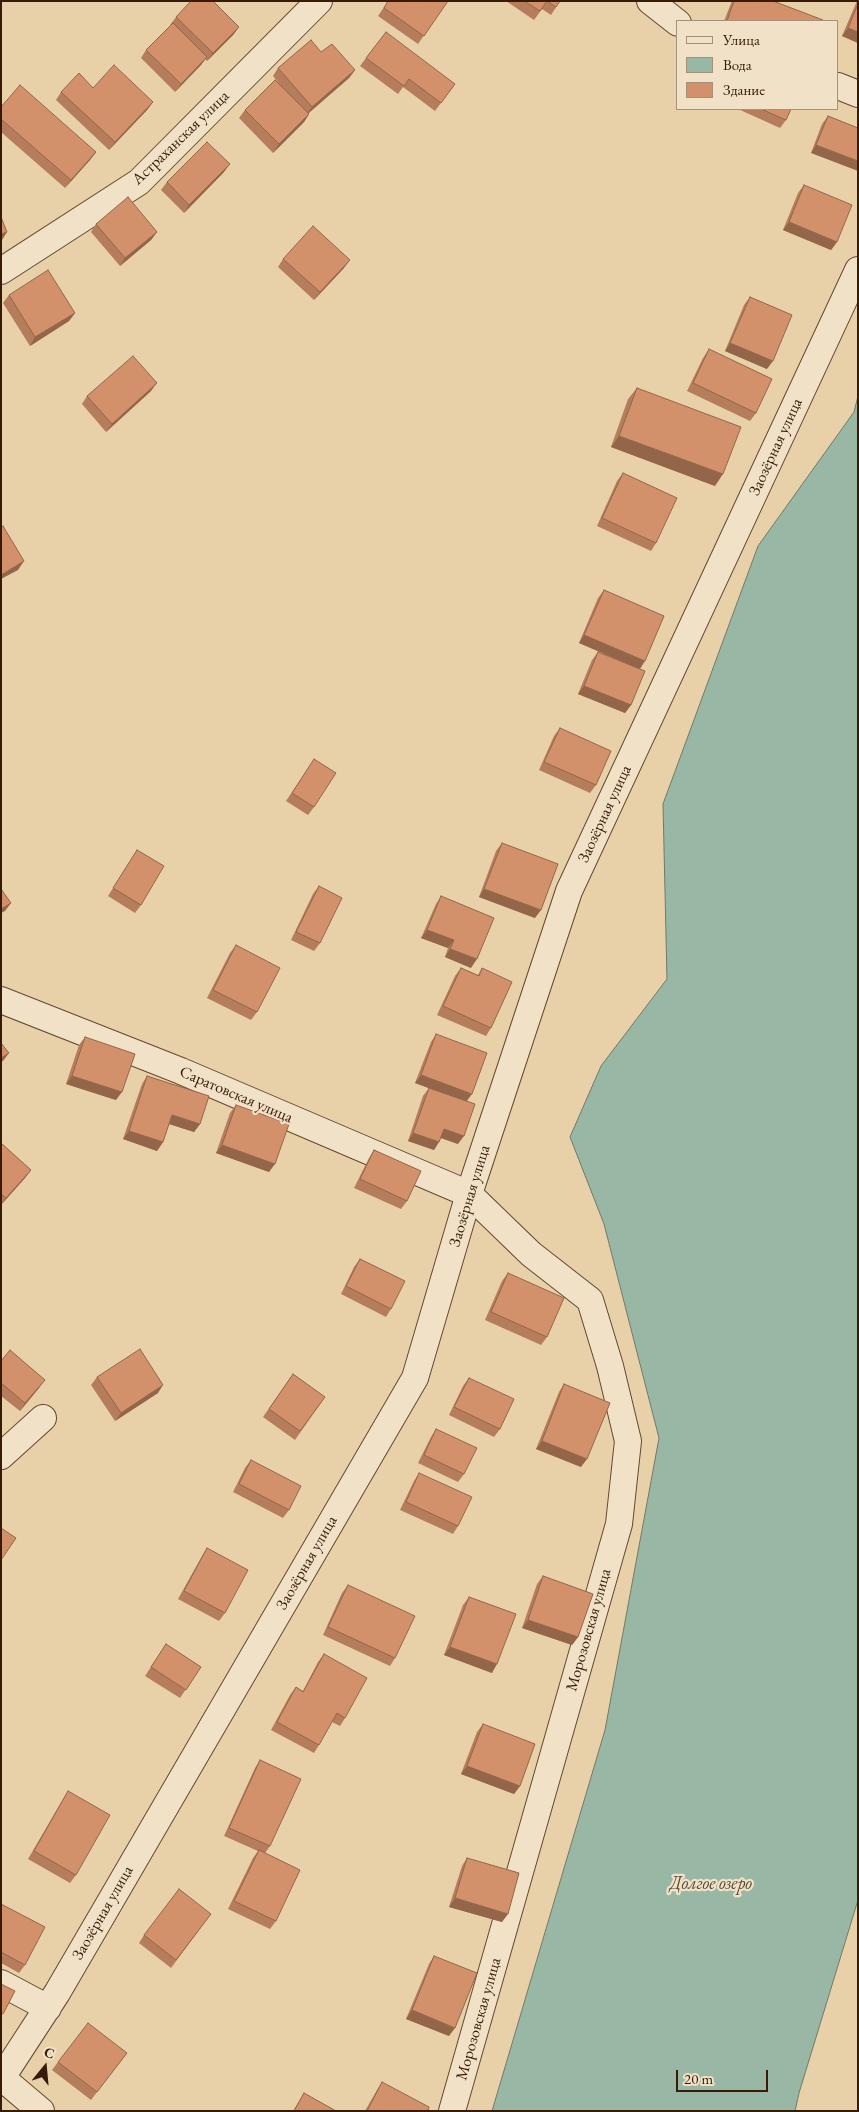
<!DOCTYPE html>
<html>
<head>
<meta charset="utf-8">
<style>
  body { margin:0 }
  #map { position:relative; width:859px; height:2112px; overflow:hidden; background:#e8d1a9; font-family:"EB Garamond",serif }
  canvas { display:block }
  .frame { position:absolute; inset:0; border:2px solid #371b07; pointer-events:none }
  .legend { position:absolute; left:676px; top:20px; width:162px; height:90px; box-sizing:border-box; background:#f0e1c7; border:1px solid #a6927a; margin:0; padding:6px 9px; list-style:none; font-size:15px; color:#371b07 }
  .legend li { display:flex; align-items:center; gap:10px; height:25px }
  .legend b { width:25px; border:1px solid #a6927a }
  .north { position:absolute; left:20px; top:2042px; width:50px; height:50px; -webkit-text-stroke:4px #f0e1c7; paint-order:stroke; rotate:17deg; font-size:14px; font-weight:700; line-height:20px; text-align:center; color:#371b07 }
  .north::after { content:''; display:block; margin:auto; width:18px; height:22px; background:#371b07; clip-path:polygon(50% 0,100% 100%,50% 72%,0 100%) }
  .scale { position:absolute; left:676px; top:2070px; width:92px; height:22px; box-sizing:border-box; border:2px solid #371b07; border-top:0; padding-left:6px; font-size:15px; line-height:18px; white-space:nowrap; color:#371b07; -webkit-text-stroke:4px #f0e1c7; paint-order:stroke }
</style>
</head>
<body>
<div id="map">
<canvas width="859" height="2112"></canvas>
<div class="frame"></div>
<ul class="legend">
<li><b style="height:6px;background:#f0e1c7"></b>Улица</li>
<li><b style="height:14px;background:#98b7a5"></b>Вода</li>
<li><b style="height:14px;background:#d2916a"></b>Здание</li>
</ul>
<div class="north">С</div>
<div class="scale">20 m</div>
</div>
<script>
const ctx = document.querySelector('canvas').getContext('2d');
ctx.lineJoin = 'round';
function fill(path, color) { ctx.fillStyle = color; ctx.fill(path, 'evenodd'); }
const poly = rows => new Path2D(rows.map(r => 'M' + r).join(''));
function stroke(path, color, width, dash) { ctx.strokeStyle = color; ctx.lineWidth = width; ctx.lineCap = dash ? 'butt' : 'round'; ctx.setLineDash(dash || []); ctx.stroke(path); }
function write(font, color, halo, rows, align = 'center') {
  ctx.font = font + ' "EB Garamond",serif'; ctx.lineWidth = 4.5; ctx.setLineDash([]); ctx.textBaseline = 'middle'; ctx.strokeStyle = halo; ctx.fillStyle = color; for (const [text, x, y, turn = 0] of rows) {
    ctx.save(); ctx.translate(x, y); ctx.rotate((+turn || 0) * Math.PI / 180); ctx.textAlign = isNaN(turn) ? turn : align; if (halo) ctx.strokeText(text, 0, 0); ctx.fillText(text, 0, 0); ctx.restore();
  }
}
const water = poly([
  [858,396,858,1900,799,2093,795,2111,492,2111,605,1730,659,1438,604,1224,570,1137,601,1066,667,979,663,804,758,546,854,412,858,396]
]);
fill(water, '#98b7a5');
stroke(water, '#717966', 1);
const minor = poly([
  [650,1,678,23],
  [838,86,858,94],
  [1,271,139,182,319,1],
  [1,1000,181,1071,469,1194,531,1254,590,1300,610,1366,628,1441,619,1524,452,2111],
  [1,1456,43,1418],
  [1,1983,48,2008],
  [2,2078,41,2111],
  [1,2079,57,1993,415,1378,469,1194,569,891,858,270]
]);
stroke(minor, '#634830', 28);
stroke(minor, '#f0e1c7', 26);
fill(poly([
  [388,1,448,1,418,44,378,16],
  [506,1,560,1,551,15,542,9,534,20],
  [732,1,773,1,823,21,724,21],
  [857,1,858,1,858,43,842,36],
  [176,17,239,27,233,35,207,61,205,59,201,65,175,92,141,58,146,50,171,25,170,25],
  [321,52,355,70,349,78,309,113,309,114,304,122,273,153,239,118,245,110,280,85,273,76,278,68],
  [366,58,455,84,435,111,403,87,398,94,360,66],
  [93,88,153,102,147,110,109,150,56,100,61,92],
  [1,107,96,152,90,160,65,188,1,132],
  [738,109,791,109,786,120,780,128],
  [828,116,858,128,811,153,822,124],
  [224,172,184,213,161,190,167,182],
  [804,185,837,242,831,250,783,230,798,193],
  [96,224,157,232,151,240,120,266,91,232],
  [283,259,344,268,314,300,278,267],
  [9,295,75,313,69,321,30,346,3,303],
  [750,297,767,369,725,351,744,305],
  [709,349,756,413,750,421,687,391,703,358],
  [637,388,715,486,611,447,628,399],
  [151,391,106,432,82,404,87,396],
  [623,473,656,543,651,551,597,526,617,481],
  [604,590,640,669,631,705,625,713,578,694,592,660,598,652,635,667,579,643,598,598],
  [560,728,596,785,590,793,539,770,554,736],
  [309,767,314,807,308,815,286,801],
  [502,843,535,918,479,897,496,851],
  [137,850,141,905,135,913,108,896],
  [319,886,320,943,314,951,291,940,313,894],
  [441,896,471,968,445,957,448,948,421,938,436,904],
  [236,945,257,1012,251,1020,207,998,230,953],
  [461,968,478,975,482,968,491,1028,486,1036,437,1015,455,976],
  [436,1034,466,1102,458,1144,441,1138,434,1150,408,1141,423,1096,429,1088,440,1092,415,1083,431,1042],
  [85,1037,116,1100,66,1084,79,1045],
  [147,1076,200,1124,194,1132,169,1124,163,1142,157,1151,123,1139,142,1084],
  [236,1105,269,1172,216,1153,230,1113],
  [1,1143,31,1170,25,1178,1,1205],
  [374,1150,407,1201,401,1209,354,1188,369,1158],
  [360,1259,391,1309,386,1317,341,1294,354,1267],
  [508,1273,547,1337,541,1345,485,1320,502,1281],
  [1,1361,39,1388,20,1411,1,1396],
  [293,1374,325,1397,295,1440,263,1417],
  [97,1377,158,1393,115,1421,91,1385],
  [469,1378,500,1429,494,1437,449,1415,463,1386],
  [564,1384,581,1467,536,1449,559,1392],
  [436,1429,464,1474,458,1482,418,1463,431,1437],
  [251,1460,289,1510,283,1518,233,1492,245,1468],
  [419,1473,458,1526,453,1534,400,1510,414,1481],
  [207,1548,225,1613,219,1621,178,1599,202,1556],
  [543,1576,578,1637,572,1645,522,1628,537,1584],
  [348,1585,395,1658,390,1666,323,1635,342,1593],
  [469,1597,492,1673,444,1655,463,1605],
  [166,1644,201,1667,180,1698,145,1676],
  [324,1654,345,1718,340,1726,332,1722,319,1745,314,1753,271,1730,290,1695,296,1687,303,1691,318,1662],
  [483,1724,520,1786,514,1794,461,1774,477,1732],
  [260,1760,270,1846,265,1853,276,1921,270,1929,228,1909,253,1858,258,1851,224,1836,255,1768],
  [68,1791,76,1875,70,1883,28,1859,63,1799],
  [467,1858,502,1922,449,1907,462,1866],
  [1,1904,25,1965,19,1973,1,1963],
  [211,1914,171,1968,139,1943,144,1935],
  [434,1956,449,2036,406,2019,429,1964],
  [127,2053,91,2100,52,2070,58,2062],
  [382,2082,428,2111,365,2111,377,2090],
  [304,2093,336,2111,293,2111]
]), '#b57d5b');
fill(poly([
  [239,27,233,35,207,61,213,53],
  [848,28,858,32,858,43,842,36],
  [207,57,201,65,175,92,181,84],
  [355,70,349,78,306,115,312,107],
  [153,102,147,110,109,150,115,142],
  [309,114,304,122,273,153,279,144],
  [816,145,858,161,858,171,811,153],
  [96,152,90,160,65,188,71,180],
  [230,164,224,172,184,213,189,205],
  [789,222,837,242,831,250,783,230],
  [7,232,2,240,1,240,1,234],
  [157,232,151,240,120,266,125,258],
  [350,260,344,268,314,300,320,292],
  [75,313,69,321,30,346,35,337],
  [730,343,773,361,767,369,725,351],
  [157,383,151,391,106,432,112,424],
  [619,436,723,474,715,486,611,447],
  [24,561,18,570,1,579,1,575],
  [584,635,645,661,640,669,579,643],
  [584,686,631,705,625,713,578,694],
  [484,889,541,910,535,918,479,897],
  [11,903,5,911,1,913,1,909],
  [427,930,454,940,448,948,421,938],
  [450,949,477,959,471,968,445,957],
  [9,1053,3,1061,1,1062,1,1058],
  [421,1075,472,1094,466,1102,415,1083],
  [72,1076,122,1092,116,1100,66,1084],
  [172,1115,200,1124,194,1132,166,1123],
  [444,1129,464,1136,458,1144,438,1137],
  [129,1131,163,1142,157,1151,123,1139],
  [413,1133,439,1142,434,1150,408,1141],
  [222,1145,275,1164,269,1172,216,1153],
  [31,1170,25,1178,1,1205,6,1198],
  [45,1380,39,1388,20,1411,25,1403],
  [163,1385,158,1393,115,1421,121,1413],
  [542,1441,587,1459,581,1467,536,1449],
  [528,1620,578,1637,572,1645,522,1628],
  [450,1647,497,1664,492,1673,444,1655],
  [467,1766,520,1786,514,1794,461,1774],
  [455,1898,508,1914,502,1922,449,1907],
  [412,2010,455,2028,449,2036,406,2019]
]), '#93664a');
const building = poly([
  [191,1,213,1,239,27,213,53,176,17,191,1],
  [388,1,448,1,424,36,384,8,388,1],
  [524,1,547,1,540,11,524,1],
  [547,1,560,1,556,7,547,1],
  [734,1,773,1,823,20,823,21,727,21,734,1],
  [858,4,858,32,848,28,858,4],
  [173,23,207,57,181,84,146,50,173,23],
  [386,32,455,84,441,103,409,79,404,86,366,58,386,32],
  [311,40,321,52,332,44,355,70,312,107,278,68,311,40],
  [114,65,153,102,115,142,61,92,79,73,93,88,114,65],
  [275,80,309,114,279,144,245,110,275,80],
  [20,85,96,152,71,180,1,119,1,107,20,85],
  [761,109,791,109,786,120,761,109],
  [828,116,858,128,858,161,816,145,828,116],
  [207,142,230,164,189,205,167,182,207,142],
  [804,185,852,205,837,242,789,222,804,185],
  [128,197,157,232,125,258,96,224,128,197],
  [1,217,7,232,1,234,1,217],
  [313,226,350,260,320,292,283,259,313,226],
  [48,270,75,313,35,337,9,295,48,270],
  [750,297,792,315,773,361,730,343,750,297],
  [709,349,772,379,756,413,693,383,709,349],
  [133,356,157,383,112,424,87,396,133,356],
  [637,388,741,427,723,474,619,436,637,388],
  [623,473,677,498,656,543,602,518,623,473],
  [3,526,24,561,1,575,1,527,3,526],
  [604,590,664,616,645,661,584,635,604,590],
  [598,652,645,671,631,705,584,686,598,652],
  [560,728,611,751,596,785,544,762,560,728],
  [314,759,336,773,314,807,292,793,314,759],
  [502,843,558,864,541,910,484,889,502,843],
  [137,850,164,866,141,905,113,888,137,850],
  [319,886,342,898,320,943,296,932,319,886],
  [1,889,11,903,1,909,1,889],
  [441,896,494,918,477,959,450,949,454,940,427,930,441,896],
  [236,945,280,968,257,1012,213,990,236,945],
  [461,968,479,976,482,968,512,982,491,1028,443,1006,461,968],
  [436,1034,487,1053,472,1094,421,1075,436,1034],
  [85,1037,135,1054,122,1092,72,1076,85,1037],
  [1,1043,9,1053,1,1058,1,1043],
  [147,1076,209,1096,200,1124,172,1115,163,1142,129,1131,147,1076],
  [429,1088,475,1104,464,1136,444,1129,439,1142,413,1133,429,1088],
  [236,1105,289,1124,275,1164,222,1145,236,1105],
  [1,1143,31,1170,6,1198,1,1194,1,1143],
  [374,1150,421,1171,407,1201,360,1179,374,1150],
  [360,1259,405,1281,391,1309,346,1286,360,1259],
  [508,1273,564,1298,547,1337,491,1312,508,1273],
  [140,1349,163,1385,121,1413,97,1377,140,1349],
  [10,1350,45,1380,25,1403,1,1383,1,1361,10,1350],
  [293,1374,325,1397,300,1431,269,1409,293,1374],
  [469,1378,514,1399,500,1429,454,1407,469,1378],
  [564,1384,610,1403,587,1459,542,1441,564,1384],
  [436,1429,477,1448,464,1474,424,1455,436,1429],
  [251,1460,301,1486,289,1510,239,1484,251,1460],
  [419,1473,472,1497,458,1526,406,1502,419,1473],
  [1,1528,16,1538,1,1560,1,1528],
  [207,1548,248,1570,225,1613,184,1591,207,1548],
  [543,1576,593,1594,578,1637,528,1620,543,1576],
  [348,1585,415,1616,395,1658,328,1627,348,1585],
  [469,1597,516,1614,497,1664,450,1647,469,1597],
  [166,1644,201,1667,186,1690,151,1667,166,1644],
  [324,1654,367,1678,345,1718,337,1713,319,1745,277,1722,296,1687,303,1692,324,1654],
  [483,1724,535,1744,520,1786,467,1766,483,1724],
  [260,1760,301,1779,270,1846,229,1828,260,1760],
  [68,1791,110,1815,76,1875,34,1851,68,1791],
  [259,1850,300,1870,276,1921,234,1901,259,1850],
  [467,1858,519,1873,508,1914,455,1898,467,1858],
  [179,1889,211,1914,176,1960,144,1935,179,1889],
  [1,1904,45,1927,25,1965,1,1952,1,1904],
  [434,1956,477,1973,455,2028,412,2010,434,1956],
  [1,1984,15,1991,3,2014,1,2013,1,1984],
  [88,2023,127,2053,97,2092,58,2062,88,2023],
  [382,2082,429,2107,428,2111,367,2111,382,2082],
  [304,2093,336,2111,294,2111,304,2093]
]);
fill(building, '#d2916a');
stroke(building, '#93664a', 1);
write('16px', '#371b07', '#f0e1c7', [
  ["Астраханская улица",181,138,-44],
  ["Заозёрная улица",776,447,-65],
  ["Заозёрная улица",605,814,-65],
  ["Саратовская улица",236,1095,23],
  ["Заозёрная улица",470,1196,-73],
  ["Заозёрная улица",307,1563,-60],
  ["Морозовская улица",589,1630,-74],
  ["Заозёрная улица",103,1913,-60],
  ["Морозовская улица",479,2019,-74]
]);
write('italic 18px', '#544a36', '#f0e1c7', [
  ["Долгое озеро",711,1884]
]);
</script>
</body>
</html>
